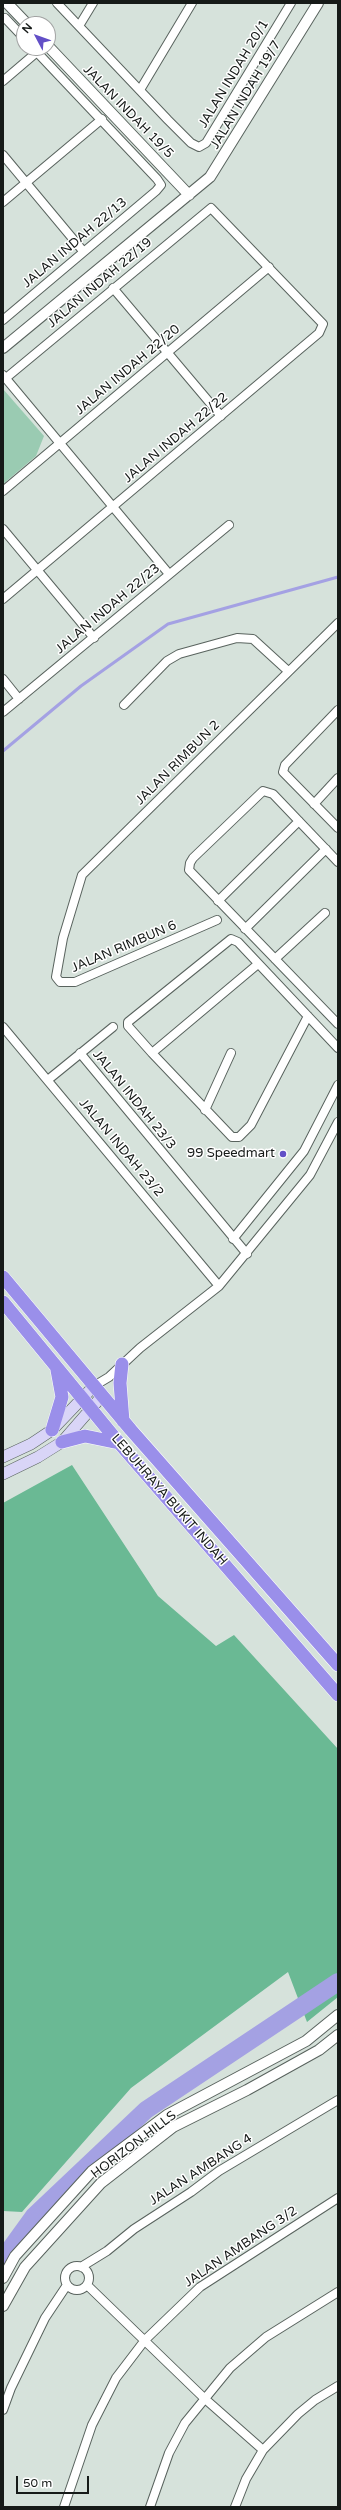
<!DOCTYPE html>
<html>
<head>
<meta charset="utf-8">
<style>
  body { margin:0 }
  #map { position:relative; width:341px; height:2510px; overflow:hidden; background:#d6e2db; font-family:"Varela Round",sans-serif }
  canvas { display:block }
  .frame { position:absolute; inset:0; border:4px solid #161a18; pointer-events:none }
  .north { position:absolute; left:16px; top:16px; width:40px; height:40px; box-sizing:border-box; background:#fff; border:1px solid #a2a3a3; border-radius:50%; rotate:311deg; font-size:11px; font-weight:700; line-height:16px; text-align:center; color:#161a18 }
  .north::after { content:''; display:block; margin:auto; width:14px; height:18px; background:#624fc7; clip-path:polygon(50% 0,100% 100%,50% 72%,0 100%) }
  .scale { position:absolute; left:16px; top:2476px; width:73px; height:18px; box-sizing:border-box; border:2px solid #161a18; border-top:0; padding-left:5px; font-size:12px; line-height:14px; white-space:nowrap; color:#161a18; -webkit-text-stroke:3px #fff; paint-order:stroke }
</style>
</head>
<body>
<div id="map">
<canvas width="341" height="2510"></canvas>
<div class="frame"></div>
<div class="north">N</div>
<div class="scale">50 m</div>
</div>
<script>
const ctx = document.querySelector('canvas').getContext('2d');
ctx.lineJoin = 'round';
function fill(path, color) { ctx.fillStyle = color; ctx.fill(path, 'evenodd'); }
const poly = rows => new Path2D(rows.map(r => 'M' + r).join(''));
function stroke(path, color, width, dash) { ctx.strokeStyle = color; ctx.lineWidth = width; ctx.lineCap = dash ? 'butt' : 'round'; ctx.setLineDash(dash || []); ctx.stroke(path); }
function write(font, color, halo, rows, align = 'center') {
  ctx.font = font + ' "Varela Round",sans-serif'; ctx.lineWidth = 3; ctx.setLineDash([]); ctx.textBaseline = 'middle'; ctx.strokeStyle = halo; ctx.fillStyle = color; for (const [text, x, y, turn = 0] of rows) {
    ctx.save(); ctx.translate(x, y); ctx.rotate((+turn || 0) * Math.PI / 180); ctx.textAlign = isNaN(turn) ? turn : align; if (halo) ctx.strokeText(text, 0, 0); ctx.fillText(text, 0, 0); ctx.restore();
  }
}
fill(poly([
  [3,389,44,436,36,456,3,484]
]), '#9acbb2');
fill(poly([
  [72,1465,158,1596,216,1646,234,1635,338,1749,338,1997,307,2022,288,1972,131,2088,22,2212,3,2211,3,1503]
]), '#6ab994');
stroke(poly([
  [3,751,81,686,168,624,338,577]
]), '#a4a1e3', 3);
stroke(poly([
  [3,2259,34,2216,146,2110,338,1982]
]), '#a4a1e3', 18);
const minor = poly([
  [57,3,168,120,191,143,199,147,206,143,291,3],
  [5,18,24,38],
  [79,26,93,3],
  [3,81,37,52],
  [140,90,192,3],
  [3,155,83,251],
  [3,202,102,119],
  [113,288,221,416],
  [3,320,156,191,161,185,157,179,33,48],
  [3,375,169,574],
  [3,491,269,267],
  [3,529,94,638],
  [3,599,319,333,323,324,211,208,6,378],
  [3,679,19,699],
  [124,705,167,661,179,654,237,638,253,639,288,671],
  [338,710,285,765,283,772,338,828],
  [3,712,229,525],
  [314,804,338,778],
  [338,862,273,794,263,791,193,858,190,863,189,870,338,1024],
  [218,901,299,821],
  [217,920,75,982,60,982,56,977,63,938,82,875,338,623],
  [245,929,326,849],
  [275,959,325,913],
  [258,964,152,1053,232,1137,239,1137,251,1125,308,1016],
  [3,1027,219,1286],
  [80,1053,247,1254],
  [152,1053,128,1026,128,1022,231,939,238,942,338,1048],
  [49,1079,113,1027],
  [205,1110,231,1053],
  [233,1239,304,1151,338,1085],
  [94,1386,109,1377,140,1348,219,1286,310,1175,338,1122],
  '65 2278a12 12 0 1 1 24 0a12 12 0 1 1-24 0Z',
  [81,2267,107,2251,134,2229,191,2192,219,2171,338,2100],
  [87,2285,204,2398,263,2450],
  [3,2410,11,2388,45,2318,67,2285],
  [64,2507,92,2425,116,2378,145,2340,200,2287,338,2198],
  [150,2507,169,2453,185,2423,230,2368,266,2337,338,2292],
  [235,2507,246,2479,263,2450,298,2414,315,2400,338,2386]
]);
const tertiary = poly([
  [7,3,27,24],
  [48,46,189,195],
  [3,348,210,177,318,3],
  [3,2278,15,2256,92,2171,167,2115,306,2041,338,2015],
  [3,2306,25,2267,101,2183,173,2127,247,2090,319,2050,338,2035]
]);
const secondary = poly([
  [3,1457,31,1444,52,1430,94,1386],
  [3,1474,38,1457,62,1442,102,1396]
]);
const trunk = poly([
  [3,1277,131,1430,338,1665],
  [3,1302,119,1443,338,1695],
  [122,1364,120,1383,123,1421],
  [52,1430,62,1397,57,1370],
  [62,1442,85,1436,119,1443]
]);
stroke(minor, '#59635e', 10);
stroke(tertiary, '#59635e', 12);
stroke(secondary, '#59635e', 12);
stroke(trunk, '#fff', 14);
stroke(minor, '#fff', 8);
stroke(tertiary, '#fff', 10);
stroke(secondary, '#d9d5f7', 11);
stroke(trunk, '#9a8fea', 13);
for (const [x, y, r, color] of [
  [283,1154,4,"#624fc7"]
]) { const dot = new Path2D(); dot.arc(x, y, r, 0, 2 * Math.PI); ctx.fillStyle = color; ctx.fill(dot); stroke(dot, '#fff', 1.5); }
write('13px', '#161a18', '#fff', [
  ["JALAN INDAH 20/1",234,74,-59],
  ["JALAN INDAH 19/7",246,95,-59],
  ["JALAN INDAH 19/5",128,112,46],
  ["JALAN INDAH 22/13",75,243,-40],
  ["JALAN INDAH 22/19",100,283,-40],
  ["JALAN INDAH 22/20",128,370,-40],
  ["JALAN INDAH 22/22",176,438,-40],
  ["JALAN INDAH 22/23",108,609,-40],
  ["JALAN RIMBUN 2",178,763,-45],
  ["JALAN RIMBUN 6",124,947,-23],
  ["JALAN INDAH 23/3",134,1100,51],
  ["JALAN INDAH 23/2",121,1148,50],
  ["LEBUHRAYA BUKIT INDAH",169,1500,49],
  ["HORIZON HILLS",134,2145,-37],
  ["JALAN AMBANG 4",201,2170,-33],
  ["JALAN AMBANG 3/2",241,2247,-34]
]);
write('13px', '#161a18', '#fff', [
  ["99 Speedmart",275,1154]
], 'right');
</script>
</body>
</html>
